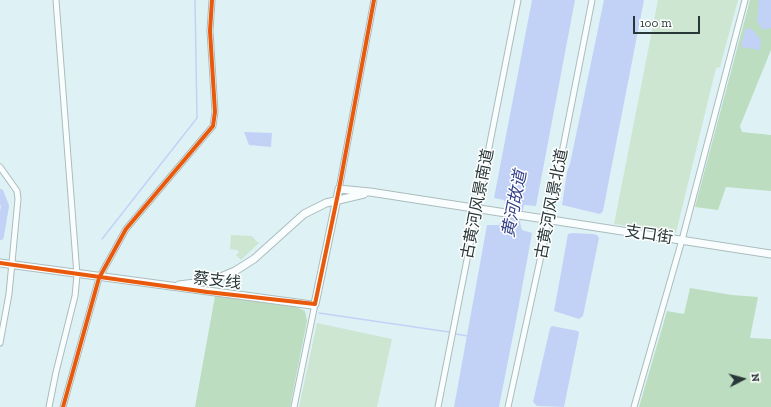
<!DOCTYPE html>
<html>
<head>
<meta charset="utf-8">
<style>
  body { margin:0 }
  #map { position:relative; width:771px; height:407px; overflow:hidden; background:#def2f5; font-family:"Zilla Slab",serif }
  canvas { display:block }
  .north { position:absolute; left:723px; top:359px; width:40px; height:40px; -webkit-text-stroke:3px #fff; paint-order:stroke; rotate:84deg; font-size:11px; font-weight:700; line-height:16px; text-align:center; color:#283738 }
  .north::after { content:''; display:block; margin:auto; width:14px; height:18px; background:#283738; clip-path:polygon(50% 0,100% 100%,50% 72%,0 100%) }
  .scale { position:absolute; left:633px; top:16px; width:67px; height:18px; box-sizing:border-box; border:2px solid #283738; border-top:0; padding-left:5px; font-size:12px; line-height:14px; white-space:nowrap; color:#283738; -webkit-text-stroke:3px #fff; paint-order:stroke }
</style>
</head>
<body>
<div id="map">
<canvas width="771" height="407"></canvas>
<div class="north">N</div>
<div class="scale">100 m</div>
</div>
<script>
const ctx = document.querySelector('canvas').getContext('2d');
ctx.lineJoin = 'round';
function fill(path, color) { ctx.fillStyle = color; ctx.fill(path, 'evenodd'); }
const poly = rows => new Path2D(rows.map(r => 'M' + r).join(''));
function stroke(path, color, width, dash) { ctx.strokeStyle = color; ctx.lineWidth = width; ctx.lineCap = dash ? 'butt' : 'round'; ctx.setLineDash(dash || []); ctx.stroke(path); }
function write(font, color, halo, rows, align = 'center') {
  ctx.font = font + ' "Zilla Slab","Noto Sans SC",serif'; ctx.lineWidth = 3; ctx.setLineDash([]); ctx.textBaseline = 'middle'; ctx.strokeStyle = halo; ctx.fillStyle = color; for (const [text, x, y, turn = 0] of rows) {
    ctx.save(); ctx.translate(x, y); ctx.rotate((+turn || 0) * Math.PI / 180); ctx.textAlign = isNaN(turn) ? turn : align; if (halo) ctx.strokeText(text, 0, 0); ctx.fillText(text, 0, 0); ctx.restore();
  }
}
fill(poly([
  [658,0,738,0,720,67,716,68,676,233,614,224],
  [231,235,252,236,257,242,260,242,241,260,236,255,239,252,237,250,230,249],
  [317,323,392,339,377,407,299,407]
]), '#cce6d1');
fill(poly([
  [750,0,771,0,771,50,740,126,742,132,771,135,771,191,726,187,718,210,695,207],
  [690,288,732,295,758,297,750,338,771,339,771,407,639,407,667,311,684,314],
  [215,296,296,307,305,311,307,321,290,407,195,407]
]), '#bcddbf');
fill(poly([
  [532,0,575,0,536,206,524,205,520,223,522,230,532,233,518,310,499,407,454,407,487,225,499,225,502,221,506,206,504,200,494,198],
  [604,0,644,0,603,211,600,214,562,205,567,172,570,164],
  [759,0,771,0,771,28,769,29,762,29,757,21],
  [749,28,753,30,761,40,760,50,741,47,745,30],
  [244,132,272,133,271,147,249,145],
  [572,233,593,234,597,235,599,238,583,316,579,319,554,311,568,234],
  [552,326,578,331,579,333,564,407,537,406,533,402,550,328]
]), '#c2d2f6');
stroke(poly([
  [102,239,197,118,195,0],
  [319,313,449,332],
  [456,334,468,336]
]), '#c2d2f6', 1.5);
stroke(poly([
  [0,193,5,206,0,236]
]), '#c2d2f6', 8);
const street = poly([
  [0,167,17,191,18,199,9,294,0,343],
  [339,189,374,0],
  [49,407,56,372,75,296,77,275,56,0],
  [63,407,99,278,126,229,213,126,215,112,210,31,212,0],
  [294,407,315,304],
  [438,407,518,0],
  [508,407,549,219,592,0],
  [634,407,682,240,745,0]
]);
const secondary = poly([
  [0,263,312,305,315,304,339,189,370,192,771,254],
  [179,285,203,282,221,277,235,271,254,259,304,214,326,203,364,194]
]);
stroke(street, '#abbcbd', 7);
stroke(secondary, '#abbcbd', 9);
stroke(street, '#fafdfe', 5);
stroke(secondary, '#fafdfe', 7);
stroke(poly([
  [0,263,207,292,315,304,339,189,374,0],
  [63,407,99,278,126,229,213,126,215,112,210,31,212,0]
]), '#e8590c', 4);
write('16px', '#283738', '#fff', [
  ["古黄河风景南道",478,204,-79],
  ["古黄河风景北道",552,204,-79],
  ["支口街",649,235,9],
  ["蔡支线",217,281,7]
]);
write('italic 17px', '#36428a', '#fff', [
  ["黄河故道",515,204,-79]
]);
</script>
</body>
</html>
